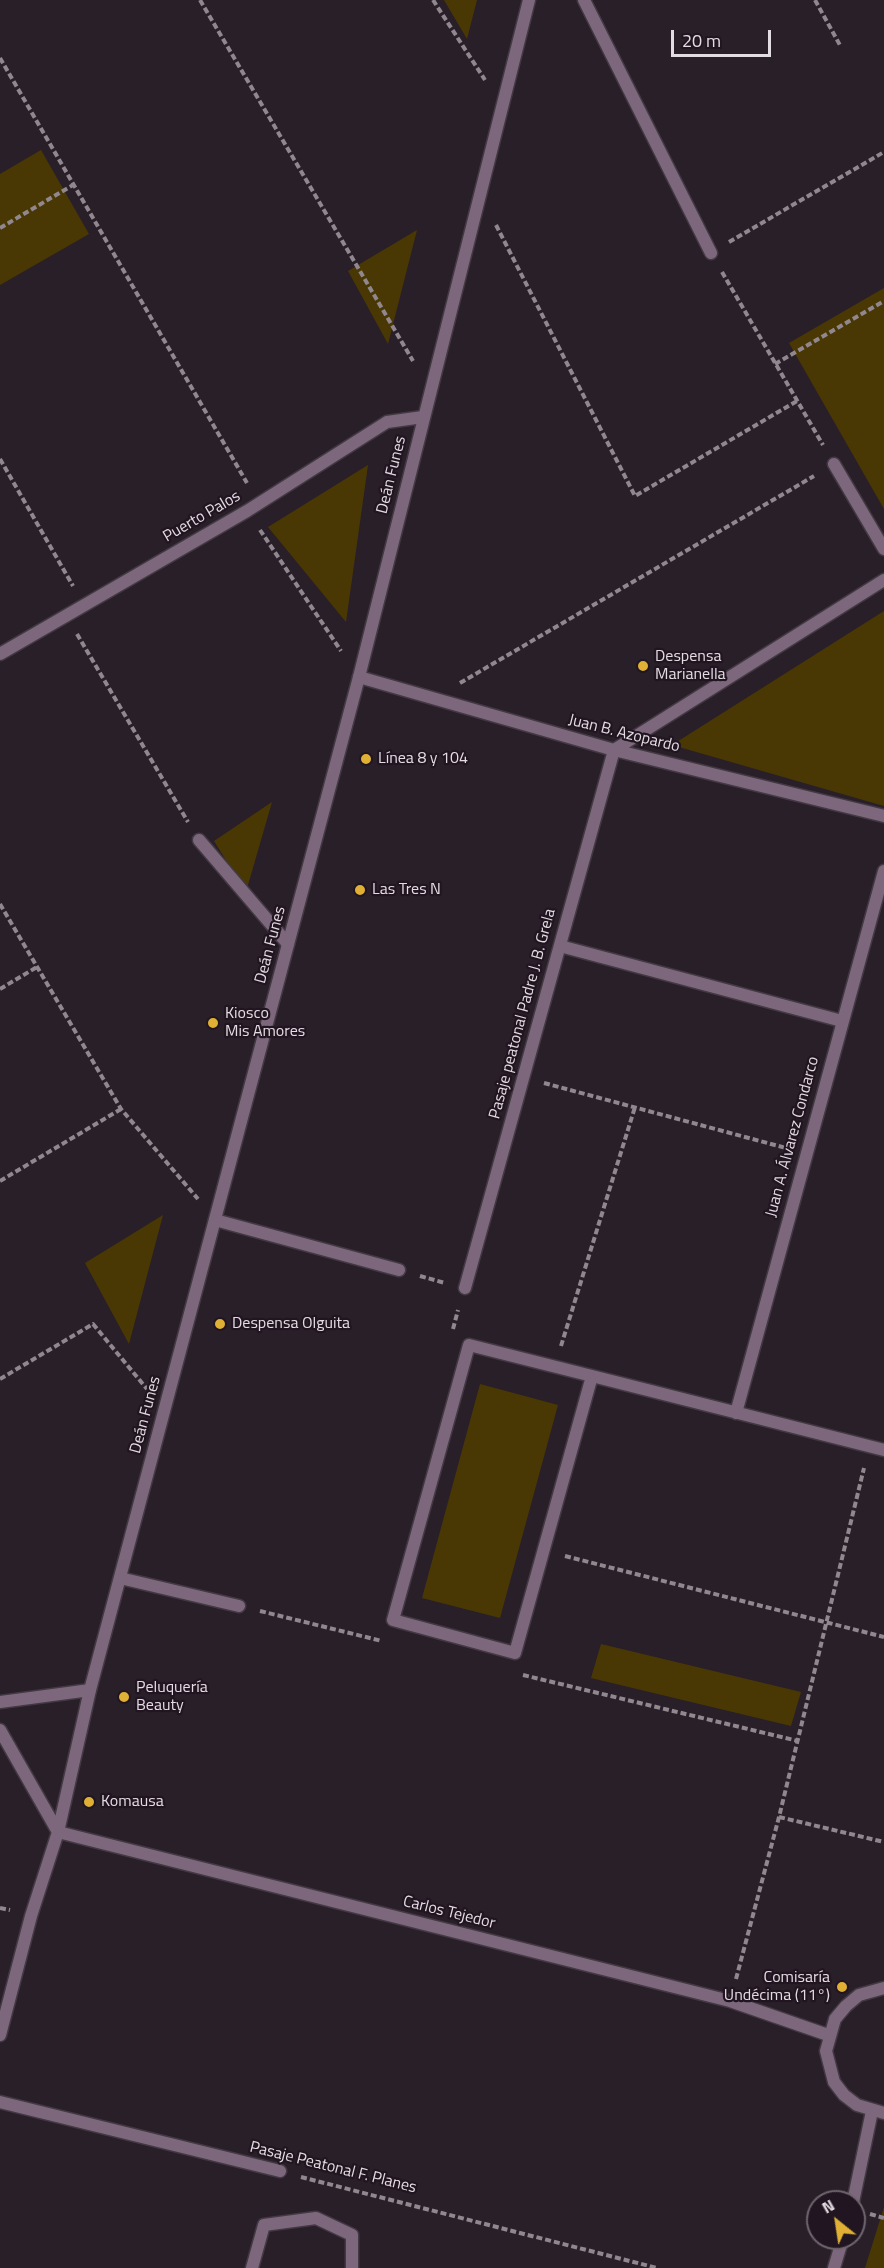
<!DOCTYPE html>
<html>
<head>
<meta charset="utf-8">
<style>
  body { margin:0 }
  #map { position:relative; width:884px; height:2268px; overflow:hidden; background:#291f29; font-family:"Titillium Web",sans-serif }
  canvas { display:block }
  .north { position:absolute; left:806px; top:2190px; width:60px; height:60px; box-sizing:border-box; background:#201520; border:2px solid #6e656e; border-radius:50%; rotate:330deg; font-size:16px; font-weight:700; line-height:24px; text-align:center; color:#e4dce3 }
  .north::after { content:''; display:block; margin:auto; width:21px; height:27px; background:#dfb034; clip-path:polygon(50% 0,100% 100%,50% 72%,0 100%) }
  .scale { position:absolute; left:671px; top:30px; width:100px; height:27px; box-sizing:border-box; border:3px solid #e4dce3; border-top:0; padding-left:8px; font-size:18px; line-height:21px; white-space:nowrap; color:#e4dce3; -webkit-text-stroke:4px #201520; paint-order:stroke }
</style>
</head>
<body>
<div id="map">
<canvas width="884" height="2268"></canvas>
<div class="north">N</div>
<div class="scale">20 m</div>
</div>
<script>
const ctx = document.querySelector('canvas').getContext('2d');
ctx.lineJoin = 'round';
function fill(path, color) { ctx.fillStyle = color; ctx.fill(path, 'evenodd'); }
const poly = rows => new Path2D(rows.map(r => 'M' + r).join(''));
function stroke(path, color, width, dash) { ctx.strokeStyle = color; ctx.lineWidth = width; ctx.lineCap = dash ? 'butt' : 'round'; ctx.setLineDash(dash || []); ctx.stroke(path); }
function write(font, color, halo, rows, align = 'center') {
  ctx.font = font + ' "Titillium Web",sans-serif'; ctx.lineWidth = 4.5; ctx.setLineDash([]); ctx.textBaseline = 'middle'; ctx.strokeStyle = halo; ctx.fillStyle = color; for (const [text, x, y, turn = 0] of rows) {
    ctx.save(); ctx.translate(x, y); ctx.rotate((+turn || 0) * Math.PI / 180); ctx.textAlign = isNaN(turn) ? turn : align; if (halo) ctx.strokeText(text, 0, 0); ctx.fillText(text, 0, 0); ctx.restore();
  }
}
fill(poly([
  [444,0,477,0,467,39],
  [41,150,89,234,0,285,0,174],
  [417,230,388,344,348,271],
  [884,288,884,509,789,343],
  [368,465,346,622,268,527],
  [884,611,884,806,672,745],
  [272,802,246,892,214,841],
  [163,1215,129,1344,85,1263],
  [480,1384,558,1405,500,1618,422,1598],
  [601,1644,801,1692,791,1726,591,1678],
  [884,2207,884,2268,865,2268]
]), '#4a3804');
const service = poly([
  [199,840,288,944]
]);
const minor = poly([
  [584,0,711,253],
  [834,464,884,549],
  [0,654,247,511,387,422,423,417],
  [359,677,614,750,884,816],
  [560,946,842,1021],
  [215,1220,399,1270],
  [465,1288,614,750,884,580],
  [592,1376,515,1653,393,1620,469,1345,592,1376,884,1450],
  [736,1413,884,871],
  [120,1578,239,1606],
  [0,1702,90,1690],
  [58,1832,730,2001,828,2035],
  [884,1988,859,1995,846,2006,835,2019,826,2051,834,2082,844,2095,857,2105,884,2113],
  [0,2102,280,2171],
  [853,2202,872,2111],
  [252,2268,264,2225,316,2218,352,2235,352,2268],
  [834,2268,843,2238]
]);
const tertiary = poly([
  [0,1730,58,1832],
  [0,2035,31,1916,58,1832,90,1690,359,677,529,0]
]);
stroke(service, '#433943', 15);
stroke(minor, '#433943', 15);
stroke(tertiary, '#433943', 15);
stroke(poly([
  [200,0,413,361],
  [433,0,485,80],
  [815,0,841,47],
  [0,58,247,483],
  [496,225,635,496,797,401],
  [0,228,73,185],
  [729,242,884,152],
  [722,272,823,445],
  [775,364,884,301],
  [0,459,73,586],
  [260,530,341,651],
  [77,634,188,822],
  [460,683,814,476],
  [0,904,121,1109,198,1199],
  [0,989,37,967],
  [544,1083,786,1148],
  [0,1181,121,1109],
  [420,1276,445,1283],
  [453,1329,458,1310],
  [561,1346,635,1107],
  [0,1379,93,1324,147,1389],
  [565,1556,884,1637],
  [260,1611,382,1641],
  [523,1675,798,1741],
  [779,1817,884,1842],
  [0,1908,10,1910],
  [736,1979,779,1817,864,1468],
  [301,2177,657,2268],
  [870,2214,884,2218]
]), '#90878f', 4, [6, 3]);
stroke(service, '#7d677c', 12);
stroke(minor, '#7d677c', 12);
stroke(tertiary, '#7d677c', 12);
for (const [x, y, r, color] of [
  [643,666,6,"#dfb034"],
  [366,759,6,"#dfb034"],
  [360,890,6,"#dfb034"],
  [213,1023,6,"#dfb034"],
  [220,1324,6,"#dfb034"],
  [124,1697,6,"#dfb034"],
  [89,1802,6,"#dfb034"],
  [842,1987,6,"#dfb034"]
]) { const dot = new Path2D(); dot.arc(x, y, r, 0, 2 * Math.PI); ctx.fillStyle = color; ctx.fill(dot); stroke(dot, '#201520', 2); }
write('16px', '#e4dce3', '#201520', [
  ["Deán Funes",392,475,-76],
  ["Puerto Palos",202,517,-30],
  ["Juan B. Azopardo",624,734,14],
  ["Deán Funes",271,945,-75],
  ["Pasaje peatonal Padre J. B. Grela",523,1014,-75],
  ["Juan A. Álvarez Condarco",793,1137,-75],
  ["Deán Funes",146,1415,-75],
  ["Carlos Tejedor",449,1913,14],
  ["Pasaje Peatonal F. Planes",333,2168,14]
]);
write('16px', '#e4dce3', '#201520', [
  ["Despensa",655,657],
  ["Marianella",655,675],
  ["Línea 8 y 104",378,759],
  ["Las Tres N",372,890],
  ["Kiosco",225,1014],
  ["Mis Amores",225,1032],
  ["Despensa Olguita",232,1324],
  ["Peluquería",136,1688],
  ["Beauty",136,1706],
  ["Komausa",101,1802],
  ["Comisaría",830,1978,"right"],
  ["Undécima (11°)",830,1996,"right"]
], 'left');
</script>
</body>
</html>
